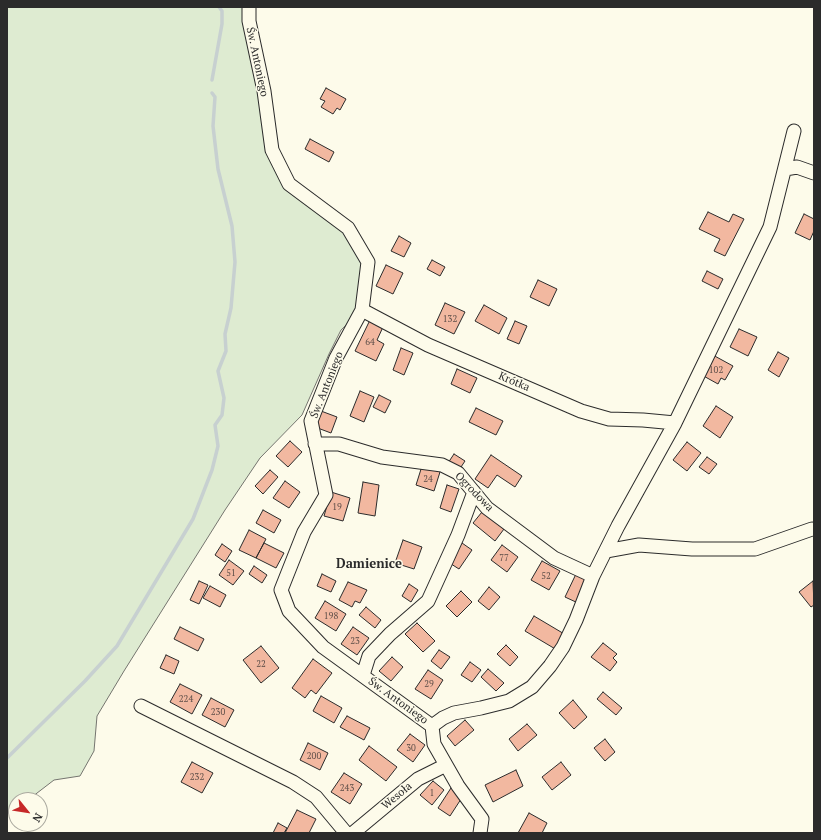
<!DOCTYPE html>
<html>
<head>
<meta charset="utf-8">
<style>
  body { margin:0 }
  #map { position:relative; width:821px; height:840px; overflow:hidden; background:#fdfbea; font-family:"PT Serif",serif }
  canvas { display:block }
  .frame { position:absolute; inset:0; border:8px solid #2b2b2b; pointer-events:none }
  .north { position:absolute; left:8px; top:792px; width:40px; height:40px; box-sizing:border-box; background:#fdfbea; border:1px solid #a9a89e; border-radius:50%; rotate:120deg; font-size:11px; font-weight:700; line-height:16px; text-align:center; color:#2b2b2b }
  .north::after { content:''; display:block; margin:auto; width:14px; height:18px; background:#c62828; clip-path:polygon(50% 0,100% 100%,50% 72%,0 100%) }
</style>
</head>
<body>
<div id="map">
<canvas width="821" height="840"></canvas>
<div class="frame"></div>
<div class="north">N</div>
</div>
<script>
const ctx = document.querySelector('canvas').getContext('2d');
ctx.lineJoin = 'round';
function fill(path, color) { ctx.fillStyle = color; ctx.fill(path, 'evenodd'); }
const poly = rows => new Path2D(rows.map(r => 'M' + r).join(''));
function stroke(path, color, width, dash) { ctx.strokeStyle = color; ctx.lineWidth = width; ctx.lineCap = dash ? 'butt' : 'round'; ctx.setLineDash(dash || []); ctx.stroke(path); }
function write(font, color, halo, rows, align = 'center') {
  ctx.font = font + ' "PT Serif",serif'; ctx.lineWidth = 3; ctx.setLineDash([]); ctx.textBaseline = 'middle'; ctx.strokeStyle = halo; ctx.fillStyle = color; for (const [text, x, y, turn = 0] of rows) {
    ctx.save(); ctx.translate(x, y); ctx.rotate((+turn || 0) * Math.PI / 180); ctx.textAlign = isNaN(turn) ? turn : align; if (halo) ctx.strokeText(text, 0, 0); ctx.fillText(text, 0, 0); ctx.restore();
  }
}
const green = poly([
  [7,7,249,7,272,150,289,184,348,228,368,262,362,310,341,330,329,354,302,415,260,458,225,510,124,671,97,716,94,751,80,776,54,780,28,800,16,800,16,807,7,812,7,7]
]);
fill(green, '#deebd1');
stroke(green, '#74746e', 1);
stroke(poly([
  [212,80,222,24,222,11,219,7],
  [7,758,85,681,117,646,193,519,212,470,218,446,215,425,222,415,224,398,218,371,226,351,225,334,231,308,235,262,232,226,218,169,213,126,215,97,212,93]
]), '#c7d0d0', 3.5);
const building = poly([
  [326,88,346,99,340,110,337,108,333,114,321,107,325,101,320,99,326,88],
  [310,139,334,152,329,162,305,149,310,139],
  [708,212,729,222,733,214,744,219,725,256,714,251,720,239,699,229,708,212],
  [804,214,814,219,814,231,810,240,795,233,804,214],
  [399,236,411,243,404,257,391,251,399,236],
  [432,260,445,267,440,276,427,269,432,260],
  [386,265,403,273,393,294,376,286,386,265],
  [707,271,723,279,718,289,702,281,707,271],
  [538,280,557,289,549,306,530,297,538,280],
  [445,303,465,312,454,334,435,325,445,303],
  [484,305,507,318,499,334,475,321,484,305],
  [370,320,383,327,377,340,384,344,376,361,355,351,370,320],
  [515,321,527,326,519,344,507,339,515,321],
  [739,329,757,337,748,356,730,347,739,329],
  [401,348,413,353,404,375,393,370,401,348],
  [778,352,789,358,779,377,768,370,778,352],
  [711,354,733,366,725,380,721,378,718,384,700,374,711,354],
  [457,369,477,378,470,393,451,384,457,369],
  [360,391,374,397,364,422,350,416,360,391],
  [379,395,391,401,385,413,373,407,379,395],
  [716,406,733,417,720,438,703,426,716,406],
  [476,408,503,421,496,435,469,422,476,408],
  [321,411,337,417,331,433,315,427,321,411],
  [290,441,302,452,288,467,276,456,290,441],
  [687,442,701,453,687,471,673,460,687,442],
  [454,454,465,461,459,470,448,463,454,454],
  [491,455,522,476,515,487,497,475,488,488,475,479,491,455],
  [707,457,717,464,709,474,699,467,707,457],
  [422,466,440,472,434,491,416,485,422,466],
  [270,470,278,477,263,494,255,486,270,470],
  [285,481,300,492,289,508,273,498,285,481],
  [363,482,379,485,375,516,358,513,363,482],
  [447,485,459,489,451,512,440,508,447,485],
  [331,492,350,498,343,521,324,516,331,492],
  [263,510,281,520,274,533,256,523,263,510],
  [482,512,504,529,495,541,473,523,482,512],
  [249,530,266,539,256,558,239,550,249,530],
  [403,540,422,547,414,569,395,563,403,540],
  [264,543,284,553,276,568,256,558,264,543],
  [462,543,472,550,459,569,448,562,462,543],
  [222,544,232,551,225,562,215,555,222,544],
  [502,545,518,557,507,572,491,560,502,545],
  [229,560,244,571,233,585,219,575,229,560],
  [542,561,560,571,549,590,531,580,542,561],
  [254,566,267,575,262,583,249,574,254,566],
  [322,574,336,581,331,592,317,586,322,574],
  [576,574,588,580,578,603,565,597,576,574],
  [199,581,208,585,199,604,190,600,199,581],
  [813,581,814,605,811,607,799,592,813,581],
  [348,582,367,590,360,603,355,601,352,607,339,600,348,582],
  [409,584,418,590,411,602,402,596,409,584],
  [210,586,226,595,220,607,203,598,210,586],
  [489,587,500,597,489,610,478,601,489,587],
  [461,591,472,602,457,617,446,606,461,591],
  [325,601,346,614,336,631,315,618,325,601],
  [366,607,381,620,375,628,359,615,366,607],
  [534,616,566,635,557,650,525,631,534,616],
  [417,623,435,641,423,652,405,634,417,623],
  [180,627,204,639,198,651,174,639,180,627],
  [353,627,369,638,357,655,341,644,353,627],
  [603,643,617,654,613,658,617,662,610,671,591,657,603,643],
  [506,645,518,657,510,666,497,654,506,645],
  [261,646,279,668,261,683,243,660,261,646],
  [439,650,450,657,441,669,431,661,439,650],
  [166,655,179,661,174,674,160,668,166,655],
  [392,657,403,667,391,681,379,671,392,657],
  [313,659,332,673,316,694,311,690,305,698,292,688,313,659],
  [470,662,481,670,472,682,461,675,470,662],
  [488,669,504,683,496,691,481,677,488,669],
  [428,670,443,680,431,699,415,689,428,670],
  [180,684,202,695,192,714,170,702,180,684],
  [603,692,622,708,616,715,597,699,603,692],
  [321,696,342,708,334,723,313,711,321,696],
  [211,698,234,710,225,727,202,715,211,698],
  [573,700,587,717,574,729,559,713,573,700],
  [347,716,370,728,364,740,340,727,347,716],
  [465,720,474,730,455,746,447,736,465,720],
  [527,724,537,735,518,751,509,739,527,724],
  [410,734,425,745,413,762,397,750,410,734],
  [605,739,615,752,605,761,594,748,605,739],
  [308,743,328,753,320,770,300,760,308,743],
  [369,746,397,767,386,781,359,760,369,746],
  [192,762,213,773,202,793,181,782,192,762],
  [561,762,571,775,552,790,542,777,561,762],
  [516,770,523,786,493,802,485,785,516,770],
  [344,773,362,784,350,804,331,792,344,773],
  [433,781,444,790,432,805,420,795,433,781],
  [451,788,463,796,450,816,438,808,451,788],
  [297,810,316,819,309,833,285,833,297,810],
  [529,813,547,823,542,833,518,833,529,813],
  [278,823,287,828,284,833,273,833,278,823]
]);
fill(building, '#f2b8a0');
stroke(building, '#2b2b2b', 1);
const minor = poly([
  [249,7,249,21,264,91,272,150,289,184,348,228,368,262,362,310,336,358,311,421,326,495,304,532,281,590,289,611,323,647,432,726,434,744,458,786,482,819,480,833],
  [785,169,797,167,814,173],
  [362,310,428,345,581,411,609,419,643,420,675,423],
  [315,444,339,444,382,457,442,465,458,473,487,508,554,558,593,576],
  [606,551,639,545,692,549,755,549,812,529],
  [363,675,369,656,390,634,428,601,458,535,474,492],
  [141,706,293,782,316,797,346,833],
  [432,726,443,718,454,713,481,708,509,701,532,687,550,666,563,647,576,620,593,576,618,526,675,423,770,227,794,131],
  [353,833,418,779,446,765]
]);
stroke(minor, '#2b2b2b', 15);
stroke(minor, '#fdfbea', 13);
write('9px', '#5d4e48', null, [
  ["132",450,319],
  ["64",370,342],
  ["102",716,370],
  ["24",428,479],
  ["19",337,507],
  ["77",504,558],
  ["51",231,573],
  ["52",546,576],
  ["198",331,616],
  ["23",355,641],
  ["22",261,664],
  ["29",429,684],
  ["224",186,699],
  ["230",218,712],
  ["30",411,748],
  ["200",314,756],
  ["232",197,777],
  ["243",347,788],
  ["1",432,793]
]);
write('11px', '#2b2b2b', '#fdfbea', [
  ["Św. Antoniego",257,62,78],
  ["Krótka",514,382,23],
  ["Św. Antoniego",327,385,-68],
  ["Ogrodowa",474,492,46],
  ["Św. Antoniego",398,701,36],
  ["Wesoła",397,796,-40]
]);
write('bold 13px', '#2b2b2b', '#fdfbea', [
  ["Damienice",369,564]
]);
</script>
</body>
</html>
